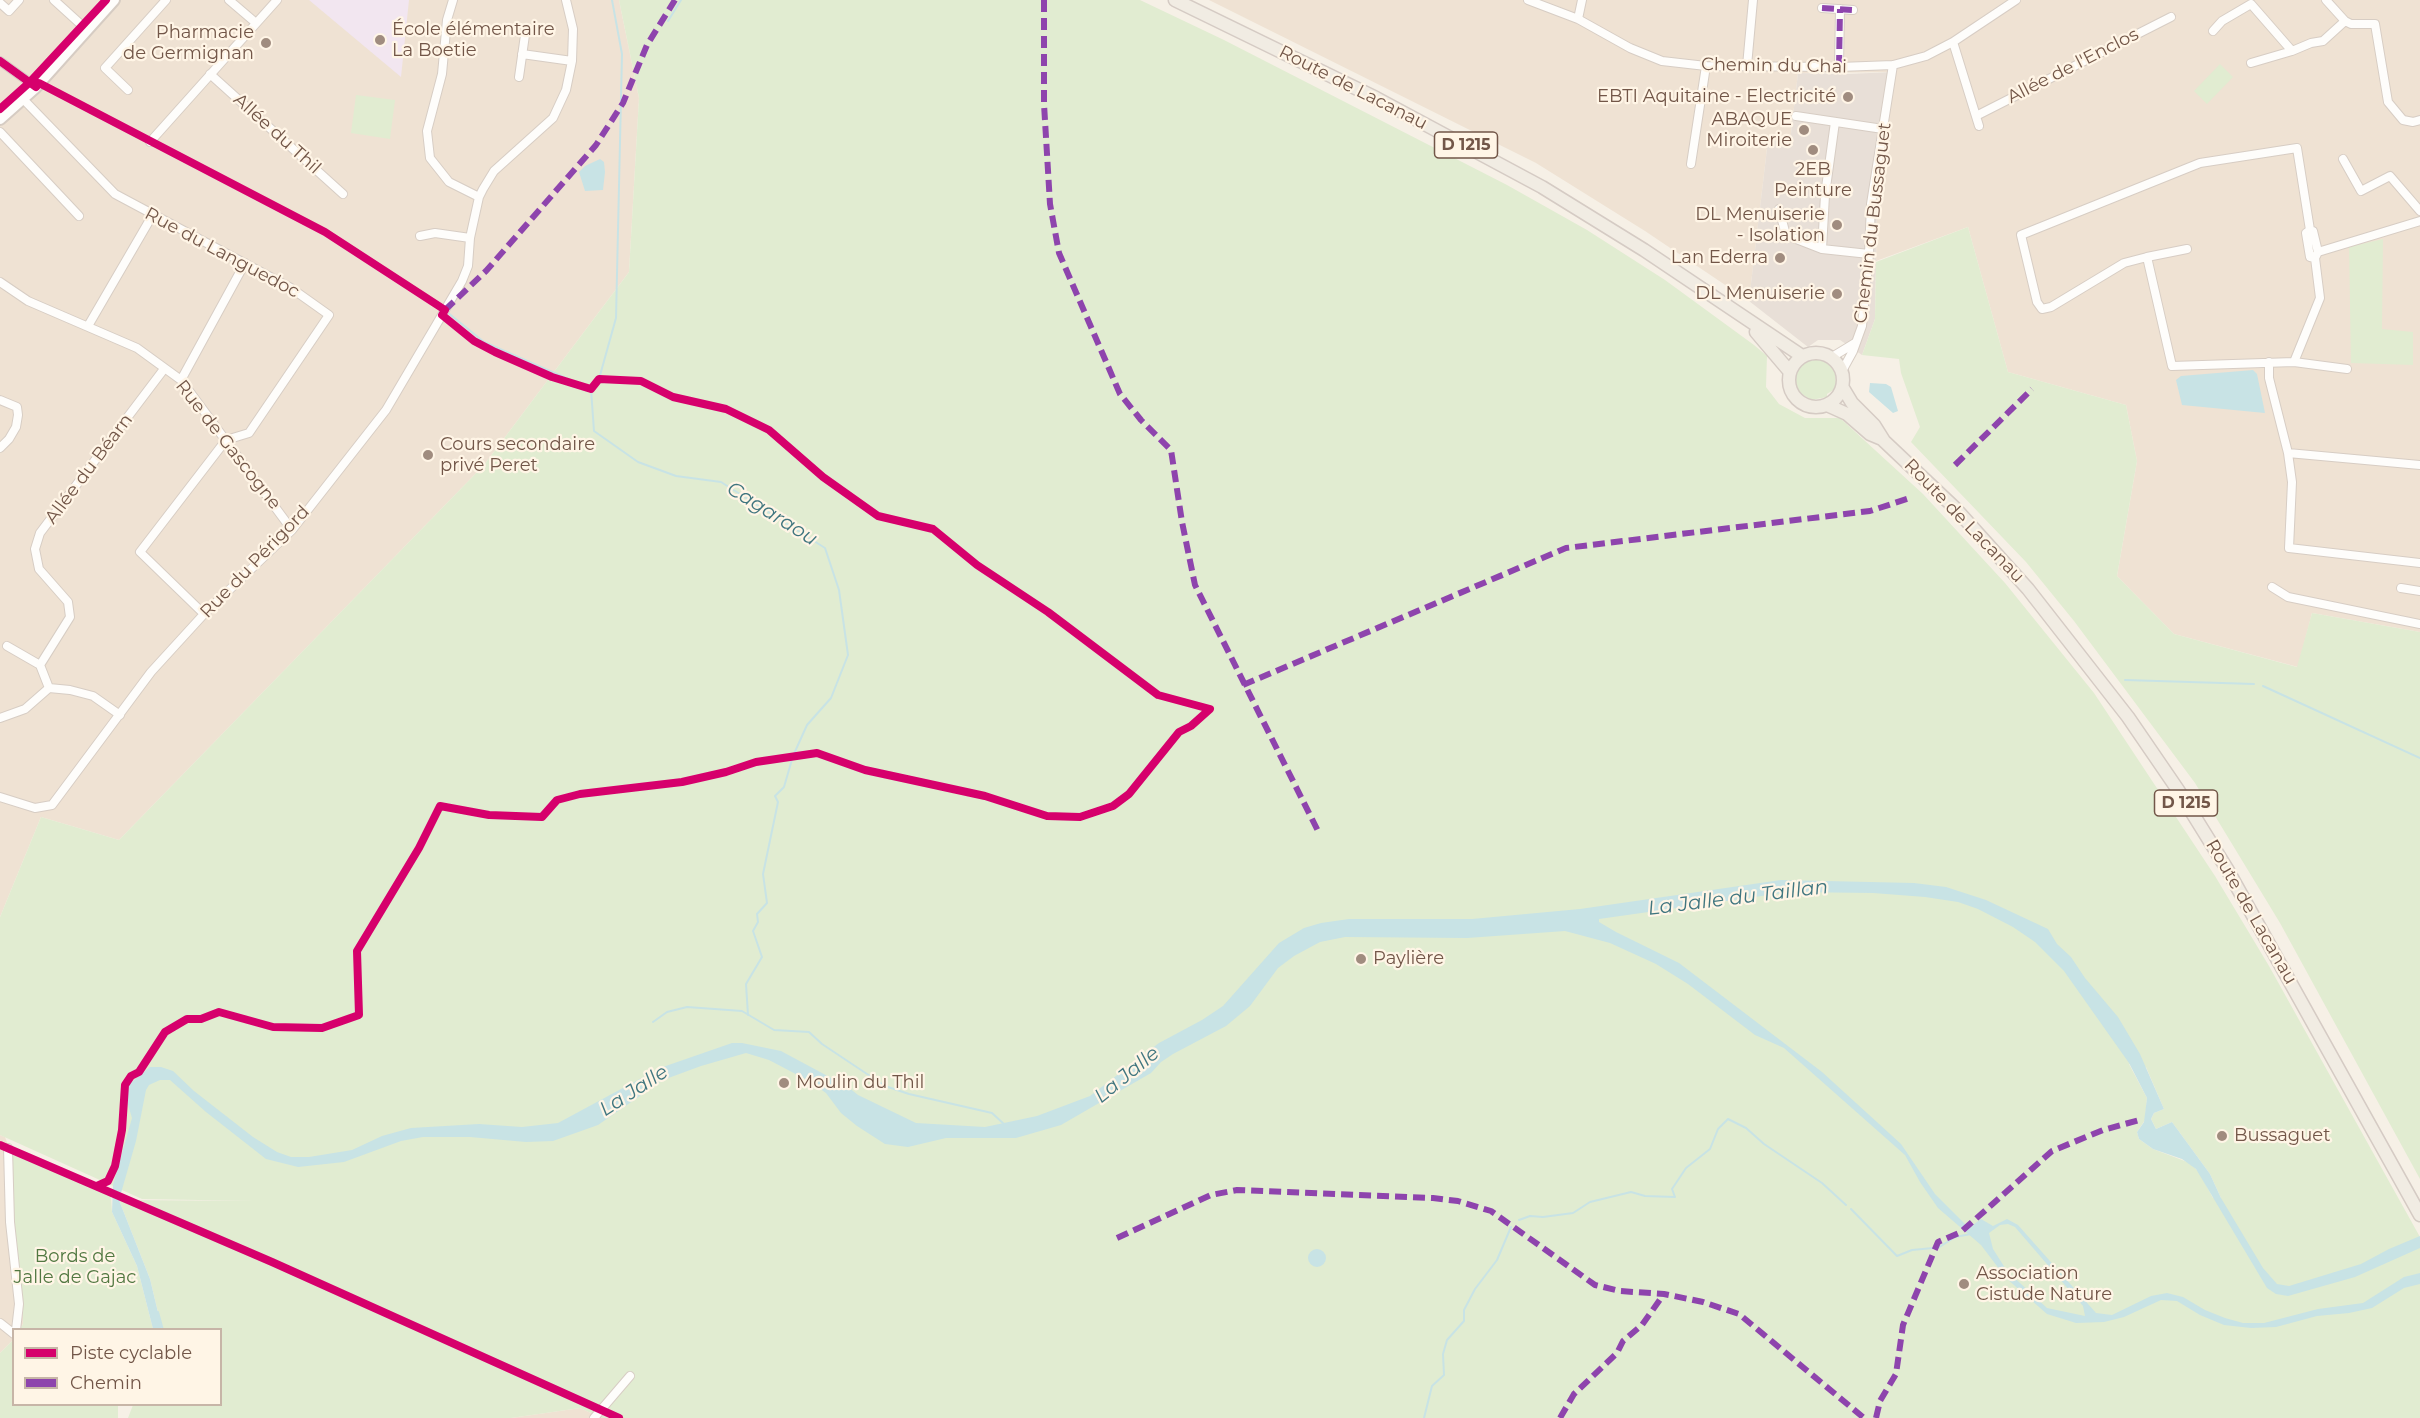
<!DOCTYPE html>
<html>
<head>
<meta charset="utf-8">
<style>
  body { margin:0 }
  #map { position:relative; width:2420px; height:1418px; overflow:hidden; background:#f6f0e6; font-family:Montserrat,sans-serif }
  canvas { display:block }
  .legend { position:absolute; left:12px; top:1328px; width:210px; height:78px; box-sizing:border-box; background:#fff5e6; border:2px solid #c7b5a7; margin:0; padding:8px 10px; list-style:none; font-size:18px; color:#725648 }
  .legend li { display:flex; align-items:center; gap:12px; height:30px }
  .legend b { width:30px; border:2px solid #c7b5a7 }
</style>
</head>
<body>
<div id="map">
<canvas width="2420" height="1418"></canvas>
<ul class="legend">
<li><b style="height:8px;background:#d6006c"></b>Piste cyclable</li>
<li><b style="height:8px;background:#8e44ad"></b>Chemin</li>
</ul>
</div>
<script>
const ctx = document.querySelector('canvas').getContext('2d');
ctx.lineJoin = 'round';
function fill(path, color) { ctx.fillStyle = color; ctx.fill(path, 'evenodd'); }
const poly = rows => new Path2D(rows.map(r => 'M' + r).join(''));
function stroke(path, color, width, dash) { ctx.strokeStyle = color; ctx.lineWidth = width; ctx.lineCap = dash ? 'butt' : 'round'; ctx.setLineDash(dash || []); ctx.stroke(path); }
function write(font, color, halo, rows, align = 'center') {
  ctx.font = font + ' Montserrat,sans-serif'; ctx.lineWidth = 4.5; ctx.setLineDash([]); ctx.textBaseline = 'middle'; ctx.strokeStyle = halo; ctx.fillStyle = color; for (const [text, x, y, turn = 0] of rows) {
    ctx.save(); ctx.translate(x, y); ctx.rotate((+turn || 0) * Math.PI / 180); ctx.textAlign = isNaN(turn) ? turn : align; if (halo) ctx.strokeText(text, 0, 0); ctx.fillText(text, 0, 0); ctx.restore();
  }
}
fill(poly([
  [0,0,619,0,639,98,629,272,484,465,119,840,41,817,0,917],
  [1209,0,2420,0,2420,632,2312,613,2298,667,2174,634,2117,576,2137,461,2126,405,2008,372,1968,227,1876,261,1877,205,1894,72,1798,73,1790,142,1768,140,1749,301,1645,231,1536,163],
  [0,1135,5,1137,11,1153,16,1270,23,1300,23,1324,20,1329,14,1330,13,1340,0,1353],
  [580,1408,602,1418,511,1418]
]), '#efe2d3');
fill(poly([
  [1894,72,1877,205,1875,319,1862,355,1840,340,1818,340,1808,347,1749,301,1768,140,1790,142,1798,73,1847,74]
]), '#e8dfd7');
fill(poly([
  [309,0,409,0,401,77]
]), '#f2e6f0');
fill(poly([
  [619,0,1140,0,1224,40,1507,185,1587,230,1665,280,1754,345,1767,356,1766,387,1779,404,1805,418,1840,418,1923,494,2005,583,2094,693,2215,876,2269,966,2420,1237,2420,1418,602,1418,580,1408,511,1418,128,1418,133,1405,220,1404,220,1330,162,1329,150,1279,119,1200,255,1201,142,1199,0,1135,0,917,41,817,119,840,484,465,629,272,639,98],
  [2129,1064,2146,1067,2164,1109,2154,1113,2151,1119,2156,1129,2172,1122,2210,1174,2221,1198,2213,1198,2199,1172,2190,1163,2153,1149,2139,1139,2137,1132,2145,1120,2147,1098],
  [2220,64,2233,77,2207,104,2194,91],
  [356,95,395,100,390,139,351,133],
  [1968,227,2008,372,2126,405,2137,461,2117,576,2174,634,2297,667,2312,613,2420,632,2420,1179,2280,923,2195,783,2074,621,2026,562,1911,442,1920,427,1901,373,1899,359,1862,355,1875,319,1876,262],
  [2383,239,2382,329,2413,332,2413,365,2351,363,2349,247],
  [1818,359,1831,365,1835,371,1836,384,1835,389,1827,394,1827,397,1811,400,1800,393,1796,387,1796,373,1805,362],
  [11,1153,111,1196,112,1212,137,1266,153,1329,20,1329,23,1324,23,1300,16,1270],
  [13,1340,14,1404,118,1405,118,1418,0,1418,0,1353]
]), '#e1ecd1');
fill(poly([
  [600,159,604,162,605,172,603,190,585,191,579,172,585,166],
  [2253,370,2257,374,2265,413,2182,405,2176,380,2181,376],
  [1870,383,1886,384,1891,387,1898,411,1893,413,1869,392],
  [1781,880,1914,883,1946,887,1986,900,2048,929,2057,944,2071,957,2085,978,2118,1017,2140,1054,2164,1109,2154,1113,2151,1119,2156,1129,2172,1122,2210,1174,2221,1198,2263,1268,2277,1284,2289,1286,2361,1264,2389,1249,2420,1236,2420,1248,2355,1277,2288,1296,2276,1294,2267,1288,2196,1169,2182,1159,2153,1149,2139,1139,2137,1132,2144,1122,2147,1098,2129,1063,2064,971,2035,942,2013,927,1978,909,1958,902,1925,897,1873,893,1790,892,1599,919,1599,922,1616,932,1679,963,1822,1072,1901,1144,1935,1194,1969,1228,1981,1219,1993,1226,2007,1219,2018,1225,2096,1313,2112,1315,2151,1296,2167,1293,2183,1297,2205,1310,2225,1318,2243,1323,2264,1323,2318,1309,2363,1303,2404,1277,2420,1273,2420,1284,2404,1288,2372,1308,2349,1313,2317,1316,2276,1327,2251,1328,2224,1325,2200,1315,2177,1301,2161,1300,2124,1317,2104,1322,2076,1323,2047,1314,2006,1278,1981,1245,1938,1208,1920,1182,1905,1155,1784,1048,1755,1035,1688,984,1656,964,1610,943,1565,931,1467,938,1345,937,1320,942,1294,956,1278,968,1250,1006,1226,1026,1173,1054,1161,1062,1151,1073,1061,1125,1016,1138,946,1138,908,1147,885,1144,857,1126,841,1113,826,1093,809,1081,769,1060,746,1053,701,1066,663,1080,598,1125,553,1141,526,1142,470,1137,423,1137,401,1141,344,1162,298,1167,266,1159,206,1112,170,1080,160,1080,149,1085,146,1090,136,1141,119,1200,150,1279,162,1329,153,1329,137,1266,112,1212,113,1185,132,1118,126,1098,127,1086,150,1067,161,1067,173,1071,194,1091,253,1137,277,1152,291,1157,309,1157,352,1150,382,1136,411,1128,479,1124,522,1127,558,1123,660,1068,732,1043,742,1043,781,1051,848,1087,858,1095,916,1123,985,1127,1037,1116,1090,1096,1159,1043,1202,1020,1223,1006,1279,943,1304,928,1321,923,1349,919,1472,919,1580,909],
  [2008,1224,2015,1227,2083,1306,2085,1316,2047,1308,2007,1271,1993,1249,1989,1233,2000,1225],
  '1308 1258a9 9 0 1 1 18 0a9 9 0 1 1-18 0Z'
]), '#c8e3e5');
stroke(poly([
  [668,21,681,0],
  [447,312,484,342,591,389,594,431,638,462,676,476,721,482,825,548,839,590,848,655,831,698,807,725,793,756,784,787,775,796,778,802,763,874,767,903,757,914,758,922,753,931,762,957,746,984,748,1015],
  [599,379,616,318,622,54,612,0],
  [2125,680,2254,684],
  [2263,686,2420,758],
  [653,1022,667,1012,687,1007,742,1011,774,1030,809,1032,822,1044,885,1086,909,1094,992,1113,1005,1125],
  [840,1089,856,1098],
  [1851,1209,1897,1256,1912,1250,1933,1248],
  [1519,1220,1530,1216,1543,1217,1573,1213,1590,1202,1631,1192,1645,1196,1675,1197,1672,1189,1686,1168,1710,1149,1718,1129,1728,1119,1746,1128,1764,1144,1822,1183,1846,1205],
  [1938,1248,1955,1237,1971,1234],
  [158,1312,163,1330],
  [1424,1418,1432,1386,1444,1375,1443,1354,1447,1340,1464,1321,1464,1310,1475,1289,1497,1260,1511,1227]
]), '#c8e3e5', 2);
const street = poly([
  [54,0,87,30],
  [229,0,256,23],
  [453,0,447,20,442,74,427,131,430,158,449,182,479,197],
  [1528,0,1578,19,1630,48,1662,61,1706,66,1839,67,1893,65,1926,56,1953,42,2016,0],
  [2326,0,2345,21],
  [0,3,9,11,19,0],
  [1822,8,1853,10],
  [1578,19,1582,0],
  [2345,21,2351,24,2375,24,2388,102,2403,120,2413,122,2420,120],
  [2213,31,2222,21,2251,4,2292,51,2311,43,2323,41,2345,21],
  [1953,42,1979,126],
  [522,54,572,61],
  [0,61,36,87],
  [2251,63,2292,51],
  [1747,66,1753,0],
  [1839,67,1840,9],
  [210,74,343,194],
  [519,77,526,28],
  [128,90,105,68,166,0],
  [24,100,115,194,291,288,329,315,249,433,226,440,140,552,204,614],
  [1796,116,1883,129],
  [1976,116,2171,17],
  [0,132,79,216],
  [150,142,277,0],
  [2343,159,2361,191,2390,176,2420,211],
  [1691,164,1706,66],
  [1779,209,1786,235,1822,249,1869,254],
  [2310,230,2306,233,2310,257,2315,258],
  [420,236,435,233,470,238],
  [1822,249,1825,195,1835,122],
  [2318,252,2420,221],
  [2147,257,2187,249],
  [0,282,28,301,137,348,181,380,292,530],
  [88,326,152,216],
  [1832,357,1855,343],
  [2269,362,2269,378,2288,453,2292,482,2289,548,2420,563],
  [2294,362,2320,298,2315,258,2318,252,2313,231,2310,230,2297,148,2200,163,2021,235,2037,302,2042,309,2051,307,2124,263,2147,257,2172,366,2294,362,2347,369],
  [1842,371,1853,351,1862,326,1869,254,1871,204,1893,65],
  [181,380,245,263],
  [0,400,17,407,18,415,16,427,9,439,0,448],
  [2288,453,2420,465],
  [2272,587,2288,597,2420,624],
  [2401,588,2420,591],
  [7,646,40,665],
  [49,688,40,665,70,617,68,602,39,569,35,549,40,533,164,369],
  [0,718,25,709,49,688,70,690,93,696,120,715],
  [0,797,35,808,52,805,151,672,204,614,292,530,386,410,462,281,468,266,470,238,479,197,483,189,494,171,553,118,566,90,572,61,573,29,566,0],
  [8,1148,10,1222,19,1304,16,1330],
  [0,1323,14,1334],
  [594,1418,630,1376]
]);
const secondary = poly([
  [0,119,35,88,114,0]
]);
const primary = poly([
  [1175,0,1376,98,1542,187,1644,250,1802,356],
  [1756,332,1790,372],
  '1789 380a27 27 0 1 1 54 0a27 27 0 1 1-54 0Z',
  [1843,388,1852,403,1874,425,1884,441,1955,508,2028,589,2128,717,2178,790,2227,869,2420,1215],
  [1827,405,1847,414,1870,434,1882,439]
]);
stroke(street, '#d7cdc4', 10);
stroke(secondary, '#d6ccc3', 14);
stroke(primary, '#d5cbc4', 15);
stroke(street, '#fefdfb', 8);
stroke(secondary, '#fefdfb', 10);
stroke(primary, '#f1ece3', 12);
stroke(poly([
  [1044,0,1044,104,1050,204,1059,253,1120,394,1141,420,1171,450,1182,522,1195,585,1318,831],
  [1822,8,1853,10],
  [1839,67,1840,9],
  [445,310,486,271,596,145,623,103,647,45,675,0],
  [1955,465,2032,389],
  [1243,685,1566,548,1870,511,1910,498],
  [1117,1238,1211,1195,1237,1190,1433,1198,1458,1201,1491,1211,1595,1285,1620,1291,1664,1294,1703,1302,1739,1314,1864,1418],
  [1560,1418,1574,1394,1617,1353,1623,1341,1642,1325,1664,1294],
  [1876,1418,1880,1401,1896,1374,1903,1325,1938,1242,1961,1232,2052,1151,2103,1130,2143,1119]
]), '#8e44ad', 6, [12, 6]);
stroke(poly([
  [0,61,36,87,39,83,325,232,445,310,442,315,474,341,495,352,552,377,591,389,599,379,641,381,673,397,726,409,769,430,823,477,878,516,933,529,977,565,1048,612,1158,695,1210,709,1191,726,1179,732,1129,794,1113,806,1080,817,1047,816,985,796,865,770,817,753,756,762,726,772,682,782,580,794,557,800,542,817,489,815,440,806,419,848,357,951,359,1015,322,1028,273,1027,219,1012,201,1019,187,1019,165,1032,139,1072,131,1076,125,1085,122,1130,115,1166,108,1181,97,1186],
  [0,109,30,82,106,0],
  [0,1145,272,1262,619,1418]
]), '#d6006c', 8);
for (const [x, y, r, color] of [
  [380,40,6,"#a08c7f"],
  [266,43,6,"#a08c7f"],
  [1848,97,6,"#a08c7f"],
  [1804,130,6,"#a08c7f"],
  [1813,150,6,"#a08c7f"],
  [1837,225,6,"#a08c7f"],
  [1780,258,6,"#a08c7f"],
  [1837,294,6,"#a08c7f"],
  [428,455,6,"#a08c7f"],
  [1361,959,6,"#a08c7f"],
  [784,1083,6,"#a08c7f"],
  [2222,1136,6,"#a08c7f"],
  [1964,1284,6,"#a08c7f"]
]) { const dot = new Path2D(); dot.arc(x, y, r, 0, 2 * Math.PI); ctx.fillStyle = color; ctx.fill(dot); stroke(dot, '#fff5e6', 2); }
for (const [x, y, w] of [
  [1466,145,63],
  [2186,803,63]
]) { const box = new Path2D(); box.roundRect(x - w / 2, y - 13, w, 26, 4.5); ctx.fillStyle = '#fff5e6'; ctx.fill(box); stroke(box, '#725648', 1.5); }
write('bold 16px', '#725648', null, [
  ["D 1215",1466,145],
  ["D 1215",2186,803]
]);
write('18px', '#725648', '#fff5e6', [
  ["École élémentaire",392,30],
  ["La Boetie",392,51],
  ["Pharmacie",254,33,"right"],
  ["de Germignan",254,54,"right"],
  ["EBTI Aquitaine - Electricité",1836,97,"right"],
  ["ABAQUE",1792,120,"right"],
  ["Miroiterie",1792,141,"right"],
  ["2EB",1813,170,"center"],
  ["Peinture",1813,191,"center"],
  ["DL Menuiserie",1825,215,"right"],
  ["- Isolation",1825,236,"right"],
  ["Lan Ederra",1768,258,"right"],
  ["DL Menuiserie",1825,294,"right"],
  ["Cours secondaire",440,445],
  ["privé Peret",440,466],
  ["Paylière",1373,959],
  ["Moulin du Thil",796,1083],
  ["Bussaguet",2234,1136],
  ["Association",1976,1274],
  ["Cistude Nature",1976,1295]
], 'left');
write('18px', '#725648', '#fff5e6', [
  ["Chemin du Chai",1774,66,1],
  ["Allée de l'Enclos",2073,66,-27],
  ["Route de Lacanau",1353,88,27],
  ["Allée du Thil",277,134,42],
  ["Chemin du Bussaguet",1873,223,-83],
  ["Rue du Languedoc",222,253,28],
  ["Rue de Gascogne",228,445,52],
  ["Allée du Béarn",89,469,-53],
  ["Route de Lacanau",1964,521,46],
  ["Rue du Périgord",255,562,-46],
  ["Route de Lacanau",2251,912,60]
]);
write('18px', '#517841', '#fff5e6', [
  ["Bords de",75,1257],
  ["Jalle de Gajac",75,1278]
]);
write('italic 20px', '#3f757f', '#fff5e6', [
  ["Cagaraou",772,514,32],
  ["La Jalle du Taillan",1738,898,-7],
  ["La Jalle",1127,1075,-39],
  ["La Jalle",634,1091,-33]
]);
</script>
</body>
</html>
